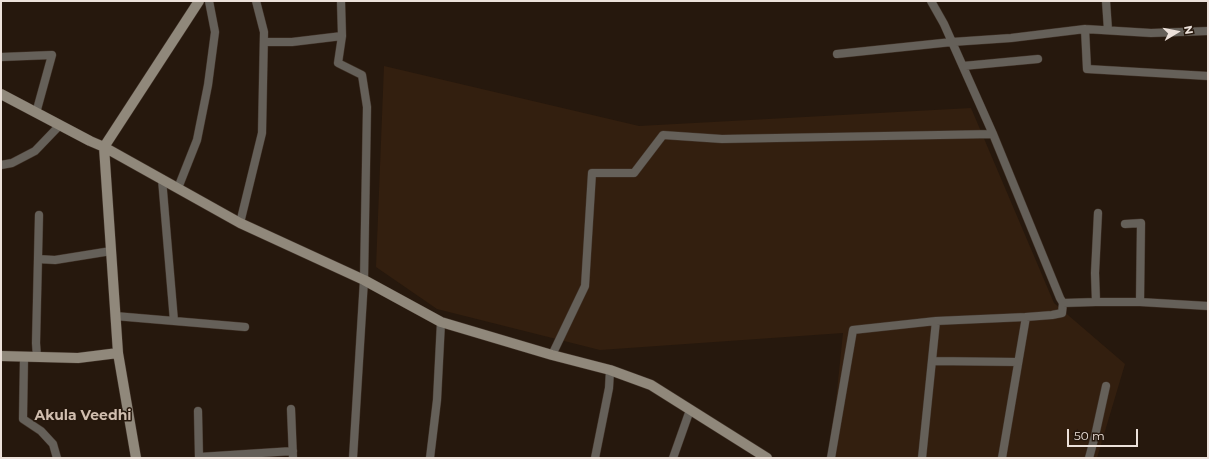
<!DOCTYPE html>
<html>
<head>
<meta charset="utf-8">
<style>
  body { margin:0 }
  #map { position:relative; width:1209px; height:459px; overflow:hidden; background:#26180d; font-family:Montserrat,sans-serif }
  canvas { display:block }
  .frame { position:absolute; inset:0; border:2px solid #ece1da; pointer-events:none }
  .north { position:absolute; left:1157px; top:12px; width:40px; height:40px; -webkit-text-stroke:3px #26180d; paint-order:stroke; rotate:80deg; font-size:11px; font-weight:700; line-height:16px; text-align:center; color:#ece1da }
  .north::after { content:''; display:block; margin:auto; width:14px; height:18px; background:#ece1da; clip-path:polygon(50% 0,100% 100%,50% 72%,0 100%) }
  .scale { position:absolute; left:1067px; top:429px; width:71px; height:18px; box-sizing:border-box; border:2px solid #ece1da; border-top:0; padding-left:5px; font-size:12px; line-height:14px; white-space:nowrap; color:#ece1da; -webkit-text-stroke:3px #26180d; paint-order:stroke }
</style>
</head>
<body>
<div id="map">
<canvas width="1209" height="459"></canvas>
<div class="frame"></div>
<div class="north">N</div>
<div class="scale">50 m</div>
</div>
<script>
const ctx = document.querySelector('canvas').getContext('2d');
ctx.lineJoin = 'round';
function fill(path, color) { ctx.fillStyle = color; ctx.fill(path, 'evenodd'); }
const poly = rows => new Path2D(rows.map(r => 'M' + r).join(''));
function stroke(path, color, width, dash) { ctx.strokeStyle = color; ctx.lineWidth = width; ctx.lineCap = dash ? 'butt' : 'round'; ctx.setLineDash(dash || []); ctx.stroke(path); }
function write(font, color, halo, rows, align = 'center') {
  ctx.font = font + ' Montserrat,sans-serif'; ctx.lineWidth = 3; ctx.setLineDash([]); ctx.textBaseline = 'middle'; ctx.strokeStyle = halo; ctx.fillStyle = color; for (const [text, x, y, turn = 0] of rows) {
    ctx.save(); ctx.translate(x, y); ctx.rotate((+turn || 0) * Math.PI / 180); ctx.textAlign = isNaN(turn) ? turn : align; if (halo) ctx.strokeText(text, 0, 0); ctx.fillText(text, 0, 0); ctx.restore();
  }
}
fill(poly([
  [384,66,639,126,971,108,1054,303,1125,364,1097,458,830,458,843,333,600,350,437,309,376,267]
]), '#331f0f');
const street = poly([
  [341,1,342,36,338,63,362,75,367,107,364,280,353,458],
  [931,1,944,24,993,134,1060,298,1063,303,1096,302],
  [1106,1,1108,30],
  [1208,31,1151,33,1085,29,1087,69,1208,76],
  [264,42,292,42,342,36],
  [837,54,952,42,1011,38,1085,29],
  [1,57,52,55,36,113],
  [963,66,1038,59],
  [1,165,12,163,35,151,60,125],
  [162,179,174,321],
  [178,188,197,140,208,85,215,32,209,1],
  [1098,213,1095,273,1096,302,1140,302],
  [240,223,262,133,264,32,256,1],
  [1125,224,1141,223,1140,302,1208,306],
  [38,259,55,260,111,251],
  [115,316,245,327],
  [1026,317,1052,315,1062,313,1063,303],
  [552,355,585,286,592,173,634,173,663,135,722,139,993,134],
  [24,357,23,419,41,431,53,444,57,458],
  [37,357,36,343,39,215],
  [932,361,1018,362],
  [291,409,293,458],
  [198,411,199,458],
  [199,457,293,451],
  [430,458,437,400,441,322],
  [595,458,609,388,610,370],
  [673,458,690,410],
  [831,458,853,330,936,321],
  [922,458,936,321,1026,317,1002,458],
  [1089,458,1095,436,1106,386]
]);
const secondary = poly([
  [1,94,90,141,104,147,240,223,364,280,441,322,552,355,610,370,651,385,767,458],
  [1,356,78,358,118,353],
  [136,458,118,353,104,147,199,1]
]);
stroke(street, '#42342a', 9);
stroke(secondary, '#42342a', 11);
stroke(street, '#656059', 8);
stroke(secondary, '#90887b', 10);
write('bold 14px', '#d0bdae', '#26180d', [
  ["Akula Veedhi",83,416]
]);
</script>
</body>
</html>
